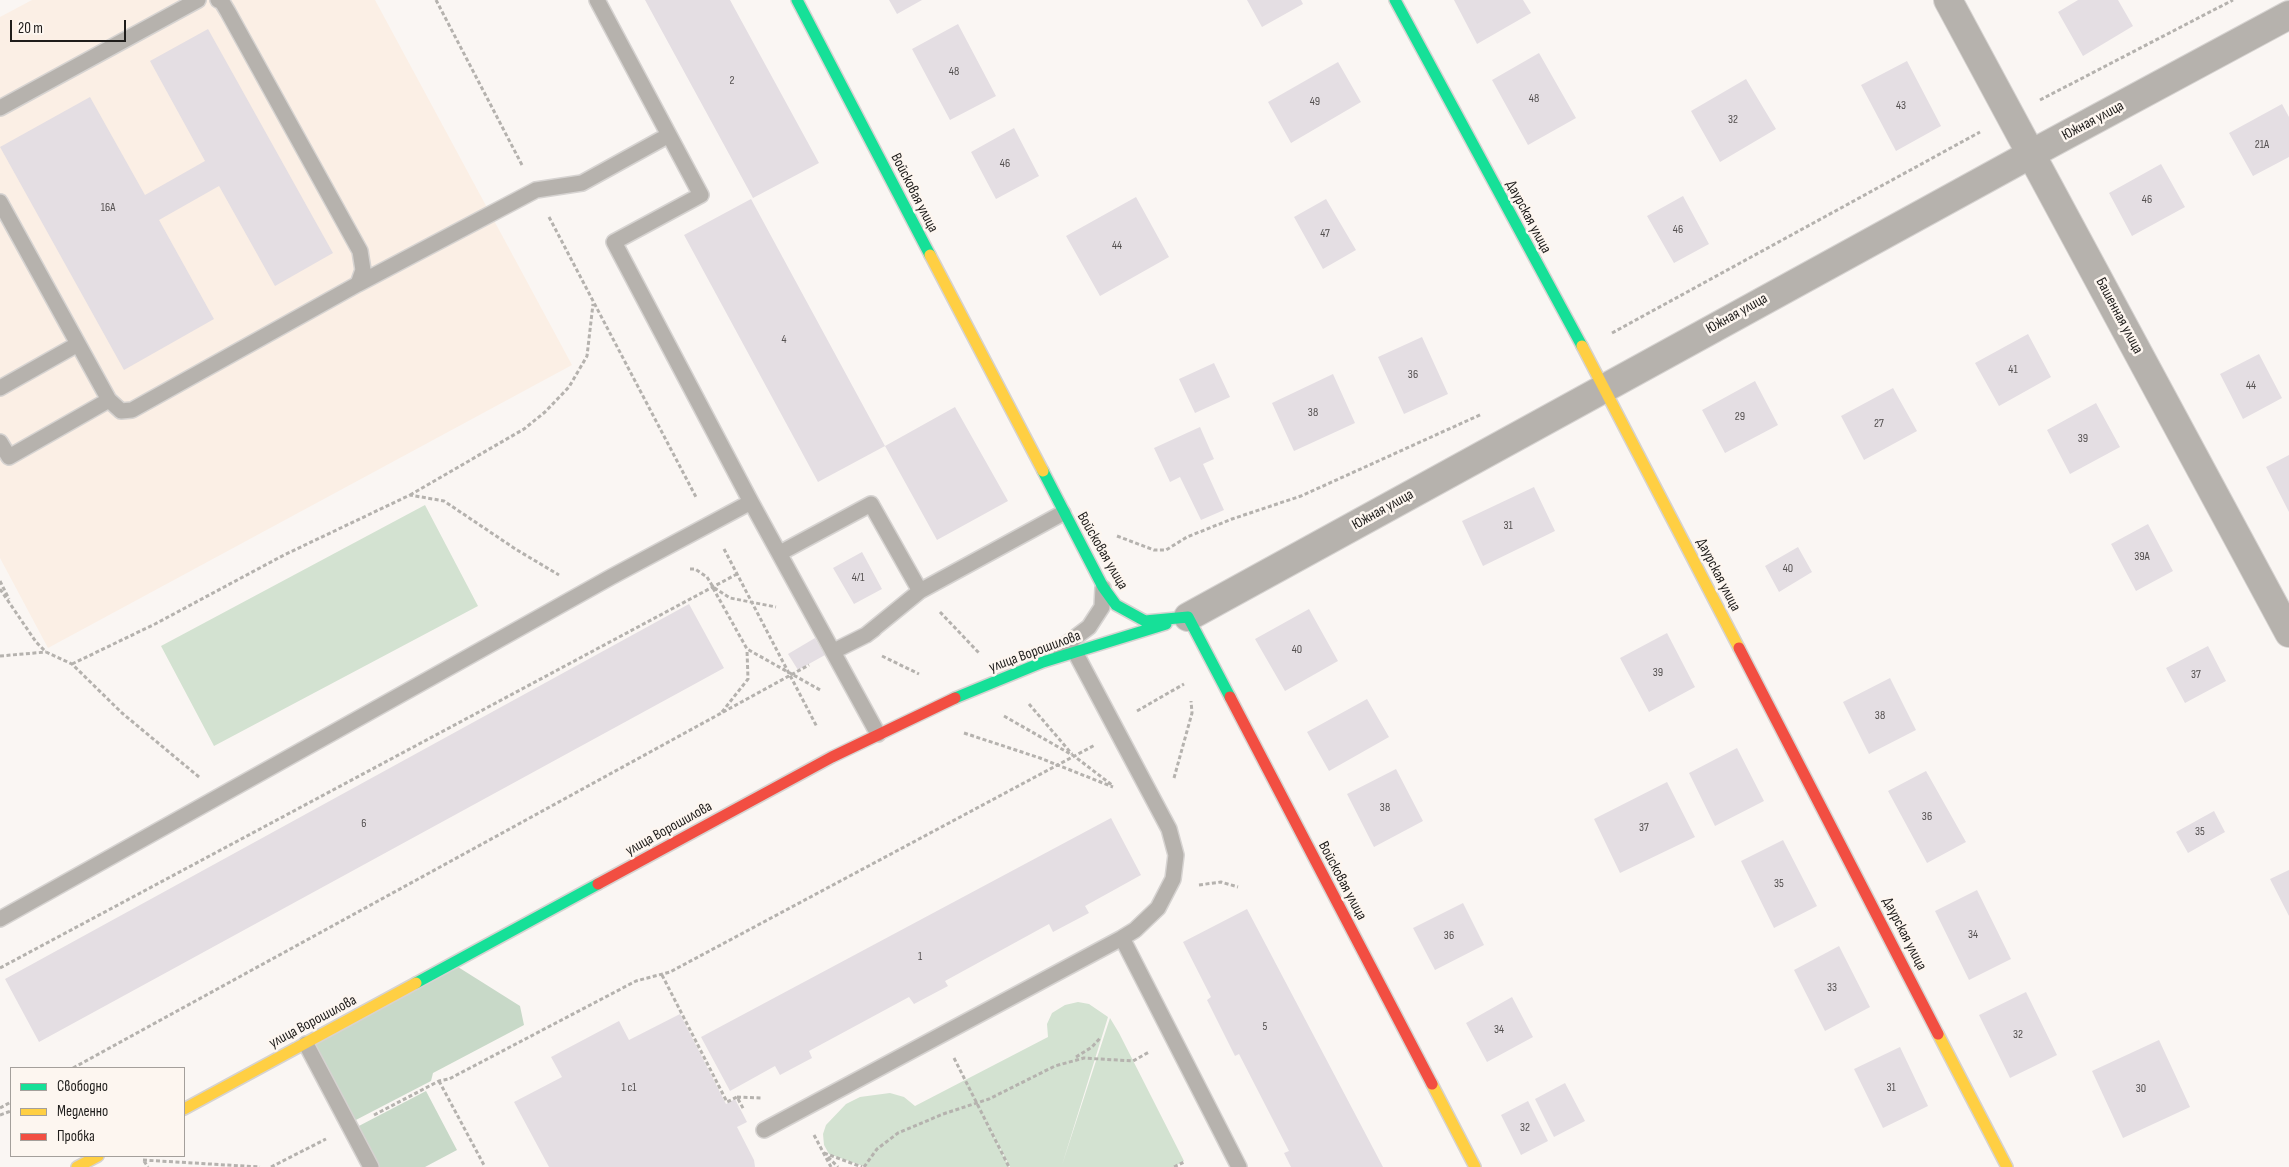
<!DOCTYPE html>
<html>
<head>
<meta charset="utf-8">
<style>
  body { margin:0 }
  #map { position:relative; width:2289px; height:1167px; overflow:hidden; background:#faf6f3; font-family:"Sofia Sans Condensed",sans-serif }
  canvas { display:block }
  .legend { position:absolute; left:10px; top:1067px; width:175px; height:90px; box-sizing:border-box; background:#fdf6f0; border:1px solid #a49f9b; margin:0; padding:6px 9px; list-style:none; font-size:15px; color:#1f1d1b }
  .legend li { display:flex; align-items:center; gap:10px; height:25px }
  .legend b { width:25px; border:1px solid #a49f9b }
  .scale { position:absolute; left:10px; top:20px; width:116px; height:22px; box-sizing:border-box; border:2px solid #1f1d1b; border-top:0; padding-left:6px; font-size:15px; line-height:18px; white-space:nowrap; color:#1f1d1b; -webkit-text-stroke:4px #fdf6f0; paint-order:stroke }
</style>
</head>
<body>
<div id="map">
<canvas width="2289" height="1167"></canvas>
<ul class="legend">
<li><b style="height:6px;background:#16e098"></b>Свободно</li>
<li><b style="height:6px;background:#ffcf43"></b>Медленно</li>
<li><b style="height:6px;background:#f24e42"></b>Пробка</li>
</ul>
<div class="scale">20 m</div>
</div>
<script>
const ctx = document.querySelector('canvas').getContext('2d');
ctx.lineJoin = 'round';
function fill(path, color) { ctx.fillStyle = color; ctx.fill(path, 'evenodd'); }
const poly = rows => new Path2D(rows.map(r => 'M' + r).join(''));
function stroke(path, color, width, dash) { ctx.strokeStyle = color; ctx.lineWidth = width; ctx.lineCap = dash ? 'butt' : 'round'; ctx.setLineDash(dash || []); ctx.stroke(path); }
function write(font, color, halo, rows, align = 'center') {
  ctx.font = font + ' "Sofia Sans Condensed",sans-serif'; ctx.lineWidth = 5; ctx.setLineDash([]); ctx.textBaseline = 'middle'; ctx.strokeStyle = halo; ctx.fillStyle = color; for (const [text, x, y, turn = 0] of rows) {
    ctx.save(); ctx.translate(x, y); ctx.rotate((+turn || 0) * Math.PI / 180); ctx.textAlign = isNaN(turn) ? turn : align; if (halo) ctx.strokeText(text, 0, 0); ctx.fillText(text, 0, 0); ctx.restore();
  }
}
fill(poly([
  [32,0,375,0,572,365,48,648,0,558,0,17]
]), '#fbefe5');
fill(poly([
  [425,505,478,606,214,746,161,646],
  [1078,1002,1089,1004,1108,1017,1062,1165,1110,1018,1119,1033,1184,1161,1173,1167,1010,1167,980,1109,1009,1167,866,1167,829,1154,824,1145,823,1134,826,1125,846,1104,860,1097,890,1093,904,1097,915,1106,1048,1037,1047,1024,1052,1013,1065,1005]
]), '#d3e2d1');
fill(poly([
  [458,967,520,1006,524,1025,433,1073,431,1081,352,1122,311,1045],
  [426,1091,457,1150,425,1167,376,1167,355,1128]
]), '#c8d9c8');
fill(poly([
  [645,0,730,0,819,163,753,198],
  [889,0,922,0,897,14],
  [1247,0,1301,0,1303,4,1262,27],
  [1454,0,1523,0,1531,13,1477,44],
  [2078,0,2118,0,2133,26,2083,56,2058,12],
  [958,24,996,96,950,120,912,49],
  [208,29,333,253,275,286,219,186,159,220,214,319,124,370,0,147,90,97,145,195,205,161,150,61],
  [1539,53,1576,118,1528,145,1492,80],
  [1907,61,1941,126,1896,151,1861,85],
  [1338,62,1361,102,1291,143,1268,102],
  [1746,79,1776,129,1720,162,1691,111],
  [2282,104,2289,117,2289,157,2253,176,2229,133],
  [1014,128,1039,176,996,199,971,152],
  [2161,164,2185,207,2132,236,2109,193],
  [1683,196,1709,244,1674,263,1647,216],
  [1136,197,1169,257,1100,296,1066,236],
  [751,199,885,446,818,482,684,235],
  [1326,199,1356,250,1323,269,1294,217],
  [2028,334,2051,377,1999,406,1975,363],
  [1422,337,1448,394,1404,414,1378,357],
  [2259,354,2282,398,2243,419,2220,374],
  [1214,363,1230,397,1195,413,1179,379],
  [1333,374,1355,423,1294,451,1272,403],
  [1755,381,1778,425,1725,453,1702,410],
  [1893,388,1917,431,1864,460,1841,416],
  [2096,403,2120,447,2070,474,2047,430],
  [955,407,1008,501,937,540,885,446],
  [1200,427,1214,459,1203,464,1224,510,1201,520,1180,477,1170,482,1154,448],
  [2289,455,2289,512,2266,467],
  [1534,487,1555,531,1483,566,1462,521],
  [2148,524,2173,571,2136,591,2111,544],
  [1798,547,1812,572,1779,592,1765,566],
  [862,552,882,589,854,604,833,568],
  [689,604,724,668,39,1042,5,979],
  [1309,609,1338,661,1285,691,1255,639],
  [1667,633,1695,687,1649,712,1620,658],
  [815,638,825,655,798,670,788,654],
  [2208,646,2226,681,2185,703,2166,668],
  [1890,678,1916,730,1869,754,1843,702],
  [1367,699,1389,737,1329,771,1307,732],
  [1737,748,1764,801,1715,826,1689,773],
  [1396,769,1423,821,1374,847,1347,794],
  [1926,771,1966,842,1927,863,1888,791],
  [1667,782,1695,837,1620,873,1594,819],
  [2214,811,2225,832,2188,853,2176,832],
  [1111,818,1141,875,1085,906,1089,913,1053,932,1049,924,945,981,948,986,914,1004,909,997,809,1051,812,1058,780,1075,775,1066,730,1091,701,1037],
  [1783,840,1817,906,1774,928,1741,861],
  [2289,870,2289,916,2270,879],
  [1977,890,2011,959,1969,980,1935,911],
  [1463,903,1484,945,1435,970,1413,928],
  [1247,909,1383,1167,1291,1167,1284,1153,1289,1151,1239,1054,1235,1056,1207,1000,1211,997,1183,942],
  [1839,946,1870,1007,1825,1031,1794,970],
  [2026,992,2057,1055,2010,1078,1979,1015],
  [1512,997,1533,1037,1487,1062,1466,1023],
  [680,1014,726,1104,735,1099,747,1122,737,1127,754,1160,755,1167,549,1167,514,1102,562,1077,551,1057,619,1021,629,1040],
  [2159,1040,2190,1107,2123,1138,2092,1071],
  [1900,1047,1928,1106,1883,1128,1854,1069],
  [1565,1083,1585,1121,1554,1137,1535,1099],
  [1528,1101,1548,1141,1521,1155,1501,1115]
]), '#e4dee3');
const lane = poly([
  [597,0,701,195,614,242,751,502,878,734],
  [0,108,198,0],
  [0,202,109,400,121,411,132,410,358,284,363,270,360,251,228,12,222,2,218,0],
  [358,284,536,190,582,183,669,135],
  [0,388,78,344],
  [0,442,9,457,109,400],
  [780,553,871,504,920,591,1063,513],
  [866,635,920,591],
  [1060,649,1089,627,1102,607,1103,588],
  [834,651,866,635,874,629],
  [1075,652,1169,829,1176,855,1173,879,1158,908,1135,930,1122,938,1239,1167],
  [0,919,611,577,751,502],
  [306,1044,371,1167],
  [764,1130,1122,938]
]);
const street = poly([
  [1948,0,2289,633],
  [1188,617,2031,154,2289,15]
]);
const fast = poly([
  [797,0,930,255],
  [1395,0,1582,346],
  [1043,471,1103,587,1116,605,1145,621,1188,617,1230,697],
  [955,698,1043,662,1166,624],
  [416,983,598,884]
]);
const slow = poly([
  [930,255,1043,471],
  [1582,346,1739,648],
  [1938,1034,2007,1167],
  [1432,1084,1475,1167],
  [184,1109,416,983],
  [77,1167,98,1156]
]);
const jam = poly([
  [1739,648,1938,1034],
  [1230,697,1432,1084],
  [598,884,832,757,955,698]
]);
stroke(lane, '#d6d3d1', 18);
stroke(street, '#d6d3d1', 30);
stroke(fast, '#d6d3d1', 14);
stroke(slow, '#d6d3d1', 14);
stroke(jam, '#d6d3d1', 14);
stroke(poly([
  [436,0,522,165],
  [2040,100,2233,0],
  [549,217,697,499],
  [1612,333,1980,132],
  [410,495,524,429,545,412,569,387,587,356,593,304],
  [1117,536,1154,550,1166,550,1187,537,1232,519,1301,496,1482,414],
  [724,549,817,727],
  [690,569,695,569,707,577,713,587,730,598,776,607],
  [0,581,9,599],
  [713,588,747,649,822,691],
  [0,589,36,642,46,652,72,664,122,713,199,777],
  [940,612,979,653],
  [0,656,46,652],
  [882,656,919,674],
  [72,664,155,624,284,555,410,495,444,501,517,550,559,575],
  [1029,704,1072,754],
  [1137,711,1184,684],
  [722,712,748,679,747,650],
  [1004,716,1074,756,1112,785],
  [964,733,1040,758,1113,787],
  [1174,778,1192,713,1191,701],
  [1199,885,1221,882,1238,887],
  [0,968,737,574],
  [662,975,727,1102,737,1097,744,1110],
  [1076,1057,1092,1047,1101,1037],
  [954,1058,1009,1167],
  [73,1068,809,665],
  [439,1081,485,1167],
  [737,1097,761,1098],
  [0,1108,11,1102],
  [0,1115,11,1111],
  [374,1115,439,1081,449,1079,636,981,670,972,1095,745],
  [814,1135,831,1167],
  [824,1153,862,1167],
  [828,1157,838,1167],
  [143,1160,260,1167],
  [144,1161,148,1167],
  [271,1167,326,1139],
  [864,1167,877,1149,898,1133,943,1114,989,1099,1055,1066,1084,1058,1133,1061,1149,1052],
  [1174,1167,1184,1162]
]), '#b5b2ae', 3, [4, 2.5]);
stroke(lane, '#b6b2ad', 15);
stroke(street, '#b6b2ad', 28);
stroke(fast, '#16e098', 11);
stroke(slow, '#ffcf43', 11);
stroke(jam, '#f24e42', 11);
write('12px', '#545050', null, [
  ["48",954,72],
  ["2",732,81],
  ["48",1534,99],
  ["49",1315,102],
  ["43",1901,106],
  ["32",1733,120],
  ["21А",2262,145],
  ["46",1005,164],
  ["46",2147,200],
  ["16А",108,208],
  ["46",1678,230],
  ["47",1325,234],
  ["44",1117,246],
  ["4",784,340],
  ["41",2013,370],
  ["36",1413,375],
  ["44",2251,386],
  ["38",1313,413],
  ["29",1740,417],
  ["27",1879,424],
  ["39",2083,439],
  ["31",1508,526],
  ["39А",2142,557],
  ["40",1788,569],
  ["4/1",858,578],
  ["40",1297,650],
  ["39",1658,673],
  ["37",2196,675],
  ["38",1880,716],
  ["38",1385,808],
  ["36",1927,817],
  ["6",364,824],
  ["37",1644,828],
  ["35",2200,832],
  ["35",1779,884],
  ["34",1973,935],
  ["36",1449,936],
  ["1",920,957],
  ["33",1832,988],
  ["5",1265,1027],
  ["34",1499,1030],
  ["32",2018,1035],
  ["1 с1",629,1088],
  ["31",1891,1088],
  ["30",2141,1089],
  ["32",1525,1128]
]);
write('15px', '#1f1d1b', '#fdf6f0', [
  ["Южная улица",2093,121,-28],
  ["Войсковая улица",914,193,63],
  ["Даурская улица",1528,217,62],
  ["Южная улица",1737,314,-29],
  ["Башенная улица",2119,316,62],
  ["Южная улица",1383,510,-29],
  ["Войсковая улица",1102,551,60],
  ["Даурская улица",1718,575,63],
  ["улица Ворошилова",1035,652,-20],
  ["улица Ворошилова",669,829,-29],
  ["Войсковая улица",1342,881,62],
  ["Даурская улица",1904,934,63],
  ["улица Ворошилова",313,1022,-28]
]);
</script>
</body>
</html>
